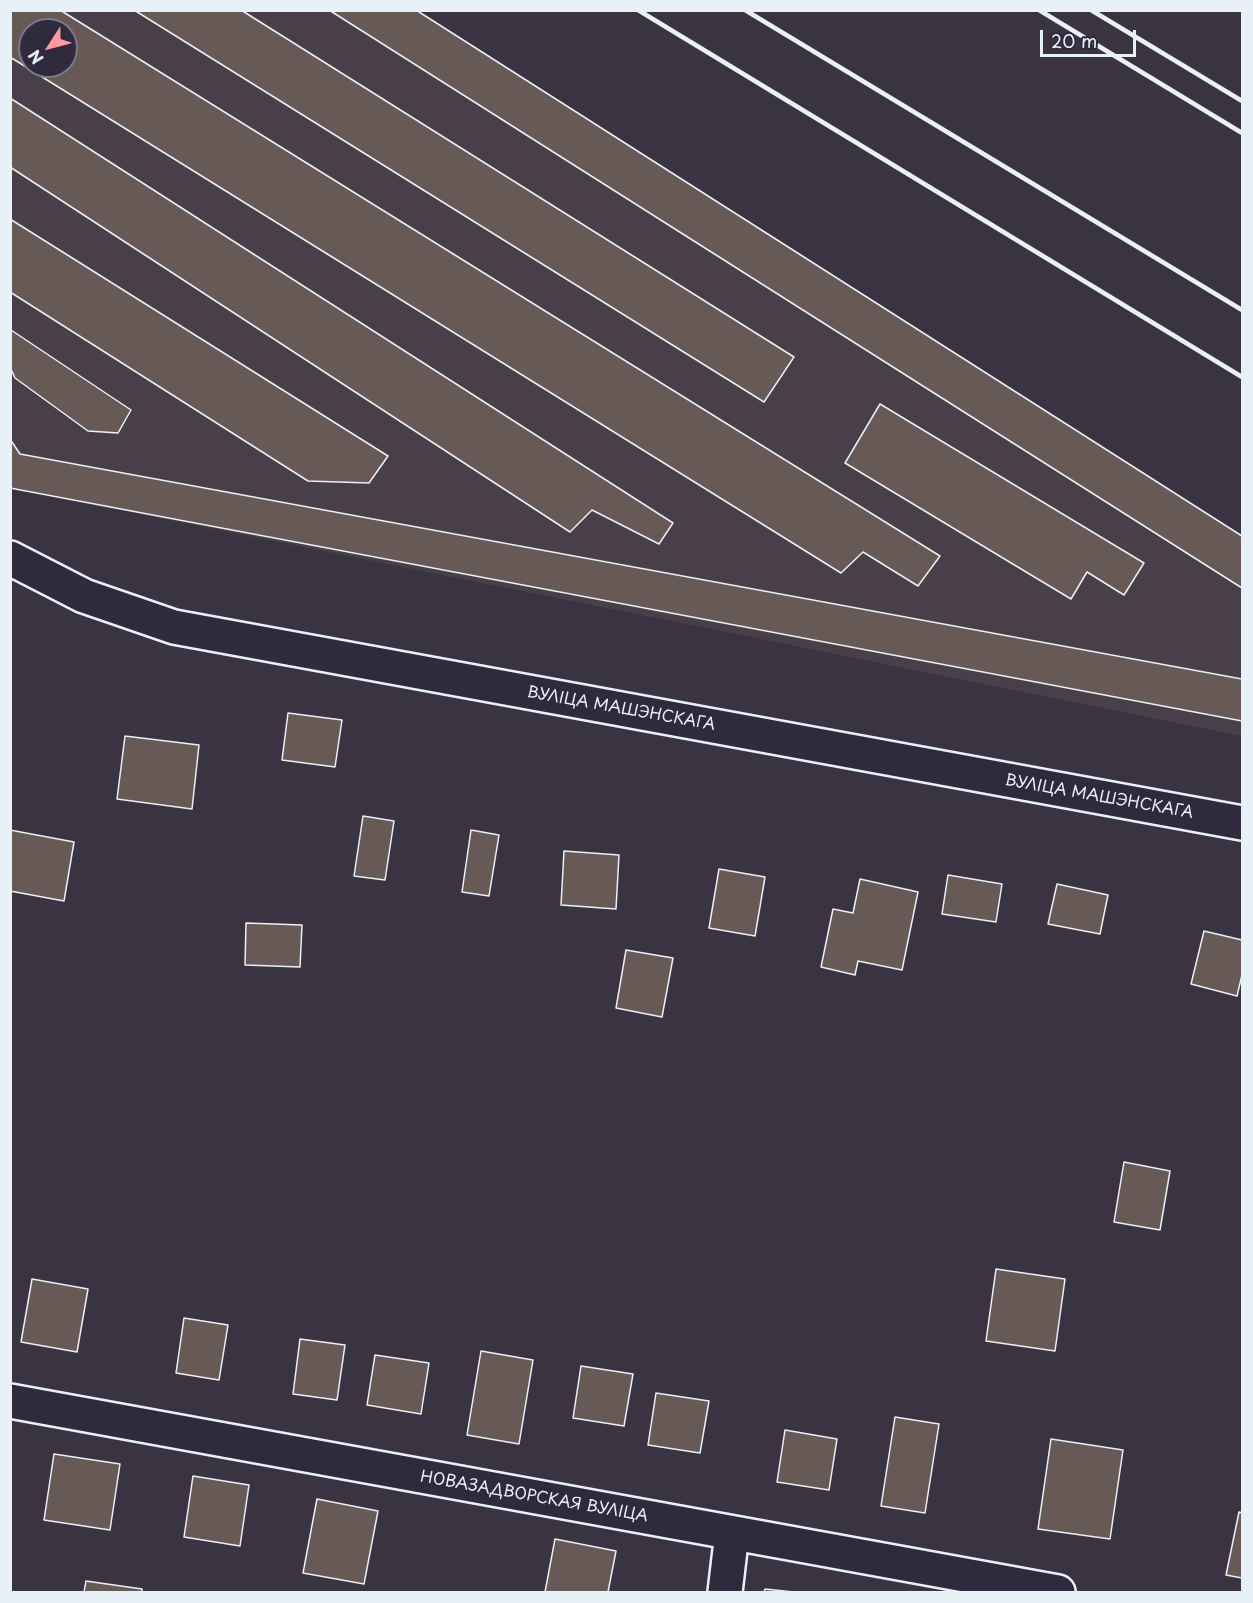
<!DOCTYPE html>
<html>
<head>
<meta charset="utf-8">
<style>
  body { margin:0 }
  #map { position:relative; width:1253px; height:1603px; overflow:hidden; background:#3a3442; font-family:"Playpen Sans",sans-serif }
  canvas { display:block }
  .frame { position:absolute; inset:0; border:12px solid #e8f1f8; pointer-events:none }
  .north { position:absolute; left:18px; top:18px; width:60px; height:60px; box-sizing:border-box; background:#2f2a3d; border:2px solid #797a88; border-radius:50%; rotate:234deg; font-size:16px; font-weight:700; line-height:24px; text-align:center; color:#e8f1f8 }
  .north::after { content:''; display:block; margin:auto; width:21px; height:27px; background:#ff9aa2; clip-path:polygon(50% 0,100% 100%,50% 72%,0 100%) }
  .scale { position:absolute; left:1040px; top:30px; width:96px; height:27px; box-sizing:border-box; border:3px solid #e8f1f8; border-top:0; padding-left:8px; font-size:18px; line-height:21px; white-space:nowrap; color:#e8f1f8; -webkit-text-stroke:4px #2f2a3d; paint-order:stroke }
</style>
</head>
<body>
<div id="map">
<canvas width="1253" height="1603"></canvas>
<div class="frame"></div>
<div class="north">N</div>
<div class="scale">20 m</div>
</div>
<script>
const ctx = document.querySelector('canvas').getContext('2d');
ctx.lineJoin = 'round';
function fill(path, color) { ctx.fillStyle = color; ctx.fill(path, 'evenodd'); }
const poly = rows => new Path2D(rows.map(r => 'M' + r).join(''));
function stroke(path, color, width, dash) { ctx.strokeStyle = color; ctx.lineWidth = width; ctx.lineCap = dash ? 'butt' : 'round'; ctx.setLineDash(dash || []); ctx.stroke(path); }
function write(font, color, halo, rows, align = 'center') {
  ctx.font = font + ' "Playpen Sans",sans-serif'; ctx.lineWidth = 4.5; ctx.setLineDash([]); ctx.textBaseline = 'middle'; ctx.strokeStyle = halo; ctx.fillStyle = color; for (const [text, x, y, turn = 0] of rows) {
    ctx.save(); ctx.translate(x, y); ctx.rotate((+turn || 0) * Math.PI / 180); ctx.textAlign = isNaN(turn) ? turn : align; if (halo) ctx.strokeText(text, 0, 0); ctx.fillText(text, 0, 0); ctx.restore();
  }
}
fill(poly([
  [10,11,416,11,1242,536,1242,736,11,488],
  [30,30,66,30,66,66,30,66]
]), '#483f48');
const building = poly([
  [10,10,60,10,940,556,918,586,863,552,841,573,10,57,10,10],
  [30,30,66,30,66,66,30,66,30,30],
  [134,10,241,10,794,357,764,402,134,10],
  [329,10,416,10,1242,536,1242,588,329,10],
  [10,98,673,523,659,544,592,510,570,532,10,167,10,98],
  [10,219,388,456,369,483,308,481,10,292,10,219],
  [11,330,131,410,118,433,88,431,15,378,10,367,11,330],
  [880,404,1144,563,1124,595,1087,572,1071,599,845,463,880,404],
  [10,439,20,454,1242,679,1242,721,10,488,10,439],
  [288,713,342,720,335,767,282,760,288,713],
  [125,736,199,745,192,809,117,799,125,736],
  [363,816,394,821,385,880,354,876,363,816],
  [10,830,74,842,64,901,10,891,10,830],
  [471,830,499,835,489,896,462,892,471,830],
  [564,851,619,855,616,909,561,905,564,851],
  [719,869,765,877,755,936,709,928,719,869],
  [948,875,1002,884,996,922,942,914,948,875],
  [860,879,918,892,902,970,858,961,855,975,821,967,833,909,853,913,860,879],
  [1057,884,1108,895,1100,934,1048,924,1057,884],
  [246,923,302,925,300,967,245,965,246,923],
  [1204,931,1242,940,1242,975,1237,996,1191,984,1204,931],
  [626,950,673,958,662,1017,616,1008,626,950],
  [1124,1162,1170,1171,1160,1230,1114,1222,1124,1162],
  [996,1269,1065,1279,1055,1351,986,1341,996,1269],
  [32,1279,88,1289,77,1352,21,1342,32,1279],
  [184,1318,228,1325,219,1380,176,1373,184,1318],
  [300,1339,345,1345,337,1400,293,1394,300,1339],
  [481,1351,533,1360,519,1444,467,1435,481,1351],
  [375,1355,429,1363,421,1414,367,1405,375,1355],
  [581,1366,633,1374,624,1426,573,1418,581,1366],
  [656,1393,709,1401,700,1453,648,1445,656,1393],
  [895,1417,939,1424,925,1513,881,1506,895,1417],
  [785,1430,837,1439,829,1490,777,1482,785,1430],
  [1051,1439,1123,1450,1110,1539,1038,1529,1051,1439],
  [54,1454,120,1464,110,1530,44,1520,54,1454],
  [193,1476,249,1485,240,1546,184,1537,193,1476],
  [317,1499,378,1511,364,1584,303,1573,317,1499],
  [1239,1512,1242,1513,1242,1578,1226,1575,1239,1512],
  [555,1539,616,1551,608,1592,545,1592,555,1539],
  [86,1581,142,1589,142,1592,84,1592,86,1581],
  [765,1589,794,1592,764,1592,765,1589]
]);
fill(building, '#675a56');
stroke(building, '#e8f1f8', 1.5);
const minor = poly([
  [10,1401,1058,1592],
  [725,1592,732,1533]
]);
const major = poly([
  [10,558,84,596,174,627,1242,823]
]);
stroke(minor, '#e8f1f8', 38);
stroke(major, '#e8f1f8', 38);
stroke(minor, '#2f2a3d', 33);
stroke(major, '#2f2a3d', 33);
stroke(poly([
  [638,10,1242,377],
  [745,10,1242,310],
  [1039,10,1242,133],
  [1091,10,1242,101]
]), '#e8f1f8', 4.5);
write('16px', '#e8f1f8', '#2f2a3d', [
  ["ВУЛІЦА МАШЭНСКАГА",621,709,10],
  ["ВУЛІЦА МАШЭНСКАГА",1099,797,10],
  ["НОВАЗАДВОРСКАЯ ВУЛІЦА",534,1497,10]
]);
</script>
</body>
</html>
